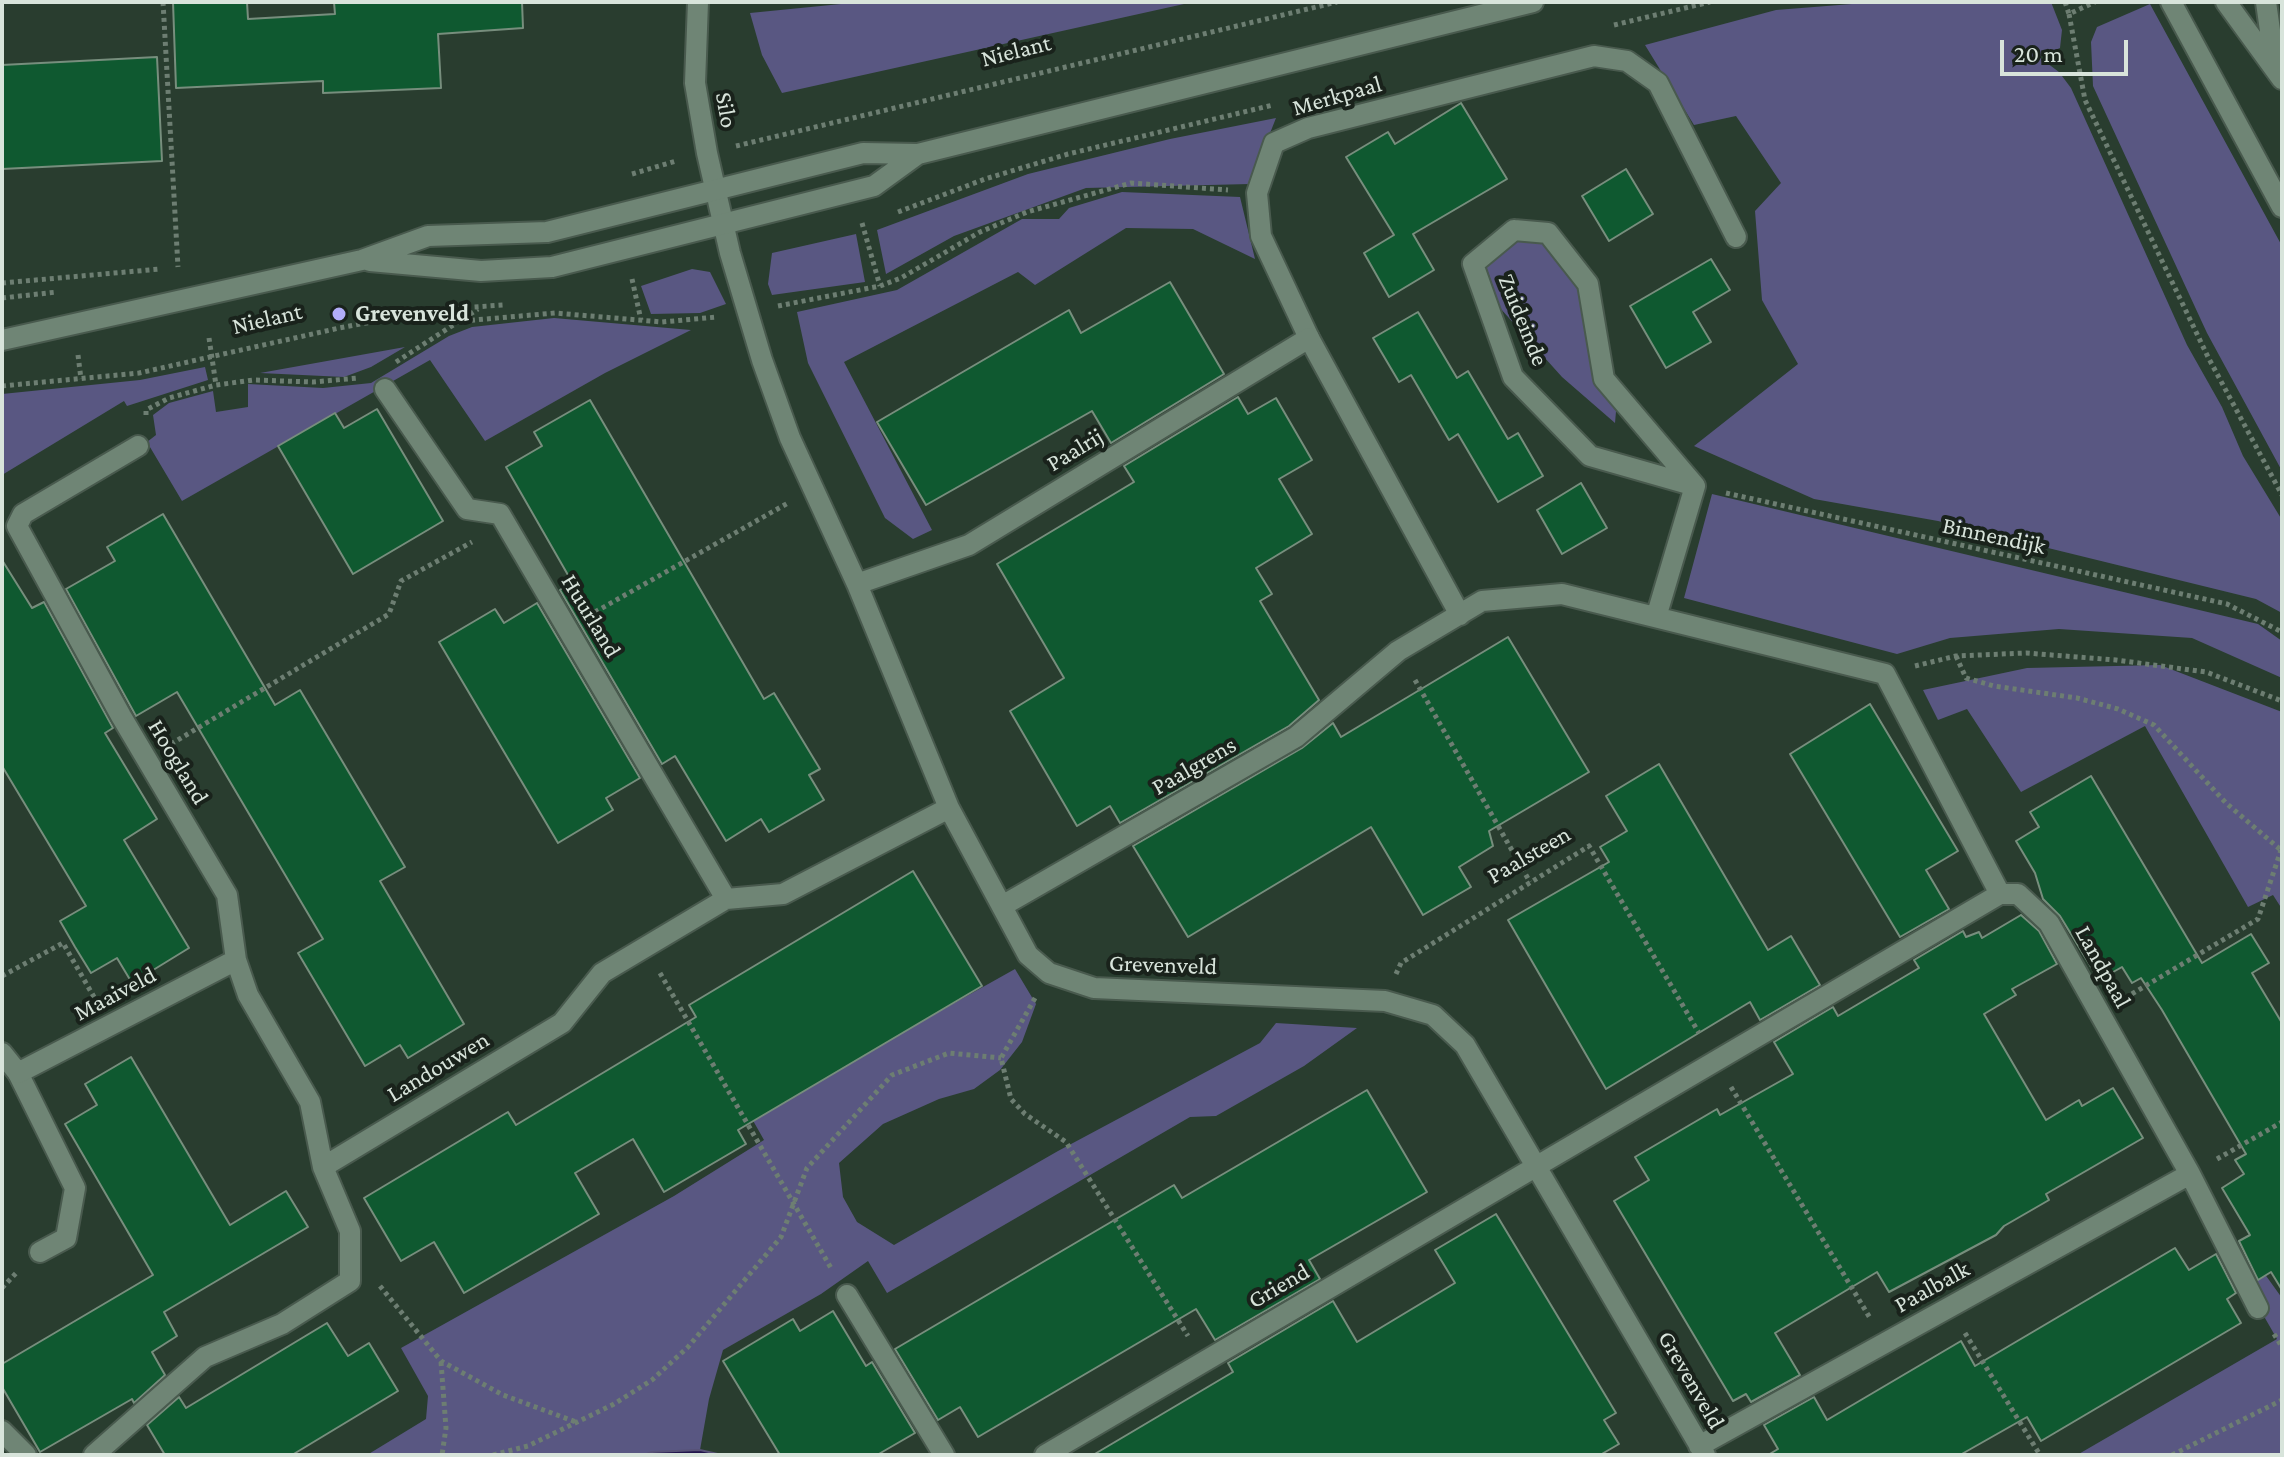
<!DOCTYPE html>
<html>
<head>
<meta charset="utf-8">
<style>
  body { margin:0 }
  #map { position:relative; width:2284px; height:1457px; overflow:hidden; background:#293d2f; font-family:"Crimson Pro",serif }
  canvas { display:block }
  .frame { position:absolute; inset:0; border:4px solid #d8e4db; pointer-events:none }
  .scale { position:absolute; left:2000px; top:40px; width:128px; height:36px; box-sizing:border-box; border:4px solid #d8e4db; border-top:0; padding-left:10px; font-size:24px; line-height:28px; white-space:nowrap; color:#d8e4db; -webkit-text-stroke:6px #19221b; paint-order:stroke }
</style>
</head>
<body>
<div id="map">
<canvas width="2284" height="1457"></canvas>
<div class="frame"></div>
<div class="scale">20 m</div>
</div>
<script>
const ctx = document.querySelector('canvas').getContext('2d');
ctx.lineJoin = 'round';
function fill(path, color) { ctx.fillStyle = color; ctx.fill(path, 'evenodd'); }
const poly = rows => new Path2D(rows.map(r => 'M' + r).join(''));
function stroke(path, color, width, dash) { ctx.strokeStyle = color; ctx.lineWidth = width; ctx.lineCap = dash ? 'butt' : 'round'; ctx.setLineDash(dash || []); ctx.stroke(path); }
function write(font, color, halo, rows, align = 'center') {
  ctx.font = font + ' "Crimson Pro",serif'; ctx.lineWidth = 8; ctx.setLineDash([]); ctx.textBaseline = 'middle'; ctx.strokeStyle = halo; ctx.fillStyle = color; for (const [text, x, y, turn = 0] of rows) {
    ctx.save(); ctx.translate(x, y); ctx.rotate((+turn || 0) * Math.PI / 180); ctx.textAlign = isNaN(turn) ? turn : align; if (halo) ctx.strokeText(text, 0, 0); ctx.fillText(text, 0, 0); ctx.restore();
  }
}
fill(poly([
  [861,2,1193,2,782,93,762,55,750,13],
  [1877,2,2051,2,2062,30,2060,48,2039,57,2059,72,2071,88,2187,345,2222,407,2243,456,2282,520,2282,613,2256,599,1938,521,1814,499,1694,446,1798,364,1762,300,1755,211,1781,183,1736,116,1694,125,1645,45,1776,10],
  [2150,4,2282,246,2282,471,2207,333,2093,86,2091,42,2097,27],
  [1276,118,1250,184,1086,188,954,236,886,274,877,230,1028,174,1170,139],
  [1122,192,1240,197,1255,259,1193,229,1126,228,1035,285,1018,272,844,362,932,530,913,539,885,518,808,363,797,312,897,290,1022,219,1059,219,1069,208],
  [1539,232,1583,279,1617,400,1615,423,1562,377,1500,308,1482,254,1498,234],
  [856,234,865,282,772,295,768,284,772,253],
  [692,269,710,272,726,304,700,313,651,314,641,286],
  [554,318,691,330,605,373,485,441,430,360,182,501,147,442,156,435,153,415,169,403,213,391,216,412,248,407,248,384,323,388,371,383,449,336,472,327],
  [405,347,371,367,344,377,260,373],
  [205,367,208,380,127,406,124,401,2,475,2,394,140,380],
  [1712,494,2258,624,2282,641,2282,678,2192,638,2059,629,1950,638,1897,654,1684,598],
  [2160,665,2282,712,2282,909,2273,895,2248,907,2145,726,2021,792,1967,709,1938,720,1923,690,2027,668],
  [1015,969,1036,1004,1022,1042,1000,1070,974,1089,939,1099,883,1124,839,1163,843,1197,857,1222,894,1245,1058,1151,1260,1043,1276,1023,1357,1028,1304,1066,1216,1116,1190,1117,887,1293,868,1261,821,1294,723,1350,709,1399,700,1450,644,1455,367,1455,426,1419,428,1396,401,1348,674,1196,764,1140,751,1117],
  [2264,1273,2282,1298,2282,1455,2077,1455,2277,1339,2246,1285]
]), '#595782');
const water = poly([
  [700,1450,722,1455,644,1455,652,1452,700,1450]
]);
fill(water, '#20144b');
stroke(water, '#575276', 2);
const building = poly([
  [173,2,247,2,248,19,335,14,334,2,522,2,523,28,438,34,441,88,323,93,323,81,176,88,173,2],
  [157,57,162,161,2,169,2,65,157,57],
  [1461,103,1507,179,1413,234,1434,270,1389,297,1364,253,1394,235,1346,157,1388,132,1395,144,1461,103],
  [1626,169,1653,214,1609,241,1582,196,1626,169],
  [1711,259,1730,290,1693,312,1711,342,1666,368,1630,306,1711,259],
  [1170,282,1224,374,1111,443,1092,411,926,505,877,422,1069,310,1081,333,1170,282],
  [1418,312,1457,378,1468,371,1508,439,1518,433,1543,476,1498,502,1458,434,1449,440,1411,375,1399,382,1373,338,1418,312],
  [1238,397,1248,414,1276,398,1312,460,1279,479,1312,534,1256,568,1272,594,1260,601,1319,700,1289,726,1120,823,1110,806,1077,826,1010,711,1064,678,997,564,1134,482,1124,466,1238,397],
  [590,400,764,699,774,693,820,769,809,775,824,800,769,832,761,819,726,841,675,756,662,764,560,590,572,582,506,467,542,446,534,432,590,400],
  [377,409,443,521,353,574,278,446,335,413,344,428,377,409],
  [1581,483,1607,528,1562,554,1537,510,1581,483],
  [163,514,275,705,300,690,405,867,380,881,464,1024,408,1058,400,1045,365,1066,298,953,323,939,177,692,136,716,66,589,115,561,107,547,163,514],
  [2,560,32,608,44,602,113,728,105,733,157,819,124,840,189,948,132,983,117,958,91,973,75,947,60,921,86,906,2,766,2,560],
  [537,603,640,778,606,798,613,810,558,843,439,642,495,609,504,623,537,603],
  [1508,637,1589,772,1489,831,1493,846,1459,867,1471,887,1423,915,1371,827,1188,937,1133,846,1302,748,1333,723,1341,737,1508,637],
  [1870,704,1958,851,1926,870,1949,909,1900,937,1790,754,1870,704],
  [1659,764,1768,950,1791,936,1820,985,1760,1020,1750,1002,1606,1089,1508,920,1609,862,1600,847,1627,831,1606,796,1659,764],
  [2091,776,2202,963,2251,934,2269,963,2252,973,2282,1023,2282,1290,2271,1272,2258,1280,2239,1241,2250,1235,2222,1188,2244,1174,2235,1160,2246,1154,2162,1010,2141,978,2132,983,2122,967,2099,980,2060,916,2043,899,2035,873,2016,841,2039,827,2030,812,2091,776],
  [913,871,982,986,738,1130,746,1144,664,1192,633,1139,575,1173,599,1214,464,1293,434,1242,401,1261,364,1198,508,1112,516,1125,696,1017,689,1005,913,871],
  [2021,915,2039,931,2057,964,2012,989,2016,995,1984,1014,2046,1120,2079,1100,2082,1106,2113,1088,2143,1138,2046,1194,2049,1200,2004,1226,1996,1235,1889,1292,1877,1272,1775,1333,1800,1375,1751,1402,1746,1394,1733,1401,1614,1201,1649,1180,1635,1157,1717,1109,1720,1115,1793,1074,1774,1042,1833,1007,1838,1016,1919,968,1914,960,1963,931,1966,937,1979,932,1982,938,2021,915],
  [131,1057,230,1225,286,1191,308,1227,164,1312,177,1336,152,1352,165,1375,134,1403,132,1399,40,1452,2,1387,2,1364,153,1275,65,1124,97,1105,85,1084,131,1057],
  [1367,1090,1427,1192,1309,1260,1320,1279,1215,1340,1196,1309,978,1437,960,1407,938,1420,895,1349,1174,1185,1182,1198,1367,1090],
  [1496,1214,1616,1413,1604,1420,1619,1444,1600,1455,1093,1455,1233,1372,1228,1363,1333,1301,1357,1342,1455,1283,1435,1250,1496,1214],
  [2175,1248,2189,1270,2216,1254,2236,1293,2227,1299,2241,1323,2041,1441,2027,1417,1960,1455,1768,1455,1778,1449,1764,1425,1814,1397,1827,1420,1961,1341,1975,1366,2175,1248],
  [833,1311,866,1366,872,1362,915,1433,877,1455,780,1455,723,1361,793,1319,800,1331,833,1311],
  [327,1323,348,1356,369,1343,398,1391,292,1455,165,1455,147,1425,179,1397,186,1408,327,1323]
]);
fill(building, '#0f5930');
stroke(building, '#778e7d', 2);
const service = poly([
  [1309,338,1261,236,1257,193,1274,143,1308,128,1594,56,1627,61,1658,83,1736,237]
]);
const pedestrian = poly([
  [18,1073,75,1188,66,1238,40,1252]
]);
const minor = poly([
  [698,2,695,83,707,153,730,253,762,360,790,438,857,584,949,808,1028,955,1049,973,1094,988,1385,1001,1433,1015,1465,1045,1705,1455],
  [1514,230,1548,233,1588,284,1604,379,1695,486,1590,456,1513,377,1473,264,1514,230],
  [385,389,467,509,500,514,726,899],
  [857,584,969,545,1309,338,1460,615],
  [1657,614,1695,486],
  [1002,906,1296,737,1398,651,1482,601,1562,594,1885,674,2000,894,2018,894,2049,923,2190,1174,2258,1308],
  [2,1053,18,1073,236,960],
  [323,1167,562,1023,602,973,726,899,783,894,949,808],
  [847,1295,944,1455],
  [2,1431,26,1455],
  [1699,1446,2190,1174],
  [94,1455,205,1357,282,1324,350,1281,350,1231,323,1167,310,1102,248,995,236,960,227,895,121,716,17,526,23,514,138,446],
  [1045,1455,2000,894]
]);
const tertiary = poly([
  [370,261,481,271,552,267,874,186,918,154],
  [2,340,362,260,428,236,547,232,863,153,918,154,1533,2]
]);
const secondary = poly([
  [2171,2,2282,207],
  [2226,2,2282,79],
  [2266,2,2275,66]
]);
stroke(service, '#495a4e', 24);
stroke(pedestrian, '#495a4e', 24);
stroke(minor, '#495a4e', 24);
stroke(tertiary, '#495a4e', 24);
stroke(secondary, '#495a4e', 24);
stroke(poly([
  [163,2,178,267],
  [2065,2,2069,14,2095,2],
  [2069,14,2085,100,2208,357,2282,495],
  [1614,25,1710,2],
  [736,146,1337,2],
  [632,174,676,161],
  [898,212,985,179,1068,154,1273,105],
  [862,223,880,286],
  [632,279,641,320],
  [2,283,160,269],
  [2,298,57,292],
  [778,306,880,286,901,278,980,232,1027,212,1131,183,1228,190],
  [463,321,555,313,662,322,717,317],
  [209,338,216,385],
  [78,355,81,379],
  [396,362,478,309],
  [2,386,139,373,339,328,442,309,504,305],
  [146,415,146,410,169,398,216,385,254,380,313,382,358,378],
  [1726,493,2227,604,2282,632],
  [595,612,788,503],
  [1956,656,1966,678,1994,686,2077,698,2118,709,2154,725,2226,803,2282,851],
  [1915,666,1956,656,2026,653,2116,660,2206,672,2282,701],
  [1415,680,1530,882],
  [171,744,389,614,401,581,472,542],
  [660,973,831,1268],
  [1396,974,1401,963,1589,846,1699,1033],
  [2,976,63,943,94,997],
  [1035,998,1001,1058,1011,1099,1025,1114,1066,1142,1188,1336],
  [2125,998,2258,919,2281,850],
  [1731,1087,1870,1318],
  [2217,1159,2282,1122],
  [380,1286,441,1361,503,1395,576,1422],
  [2,1288,18,1271],
  [1965,1333,2040,1455],
  [2274,1334,2282,1347],
  [441,1362,446,1428,442,1455],
  [493,1455,528,1446,614,1404,652,1380,688,1347,781,1237,807,1168,892,1075,949,1053,1001,1058],
  [2172,1455,2282,1400]
]), '#6d7e72', 5, [4, 4]);
stroke(service, '#6f8575', 20);
stroke(pedestrian, '#6f8575', 20);
stroke(minor, '#6f8575', 20);
stroke(tertiary, '#6f8575', 20);
stroke(secondary, '#6f8575', 20);
for (const [x, y, r, color] of [
  [339,314,8,"#b2adf9"]
]) { const dot = new Path2D(); dot.arc(x, y, r, 0, 2 * Math.PI); ctx.fillStyle = color; ctx.fill(dot); stroke(dot, '#19221b', 3); }
write('24px', '#d8e4db', '#19221b', [
  ["Nielant",1016,51,-14],
  ["Merkpaal",1337,96,-16],
  ["Silo",726,110,80],
  ["Nielant",267,319,-13],
  ["Zuideinde",1523,320,68],
  ["Paalrij",1075,450,-31],
  ["Binnendijk",1994,536,12],
  ["Huurland",591,616,59],
  ["Hoogland",178,762,59],
  ["Paalgrens",1194,766,-30],
  ["Paalsteen",1529,855,-30],
  ["Grevenveld",1163,965,2],
  ["Landpaal",2103,967,61],
  ["Maaiveld",115,994,-28],
  ["Landouwen",438,1067,-31],
  ["Griend",1279,1286,-30],
  ["Paalbalk",1932,1287,-29],
  ["Grevenveld",1691,1380,60]
]);
write('bold 24px', '#d8e4db', '#19221b', [
  ["Grevenveld",355,314]
], 'left');
</script>
</body>
</html>
